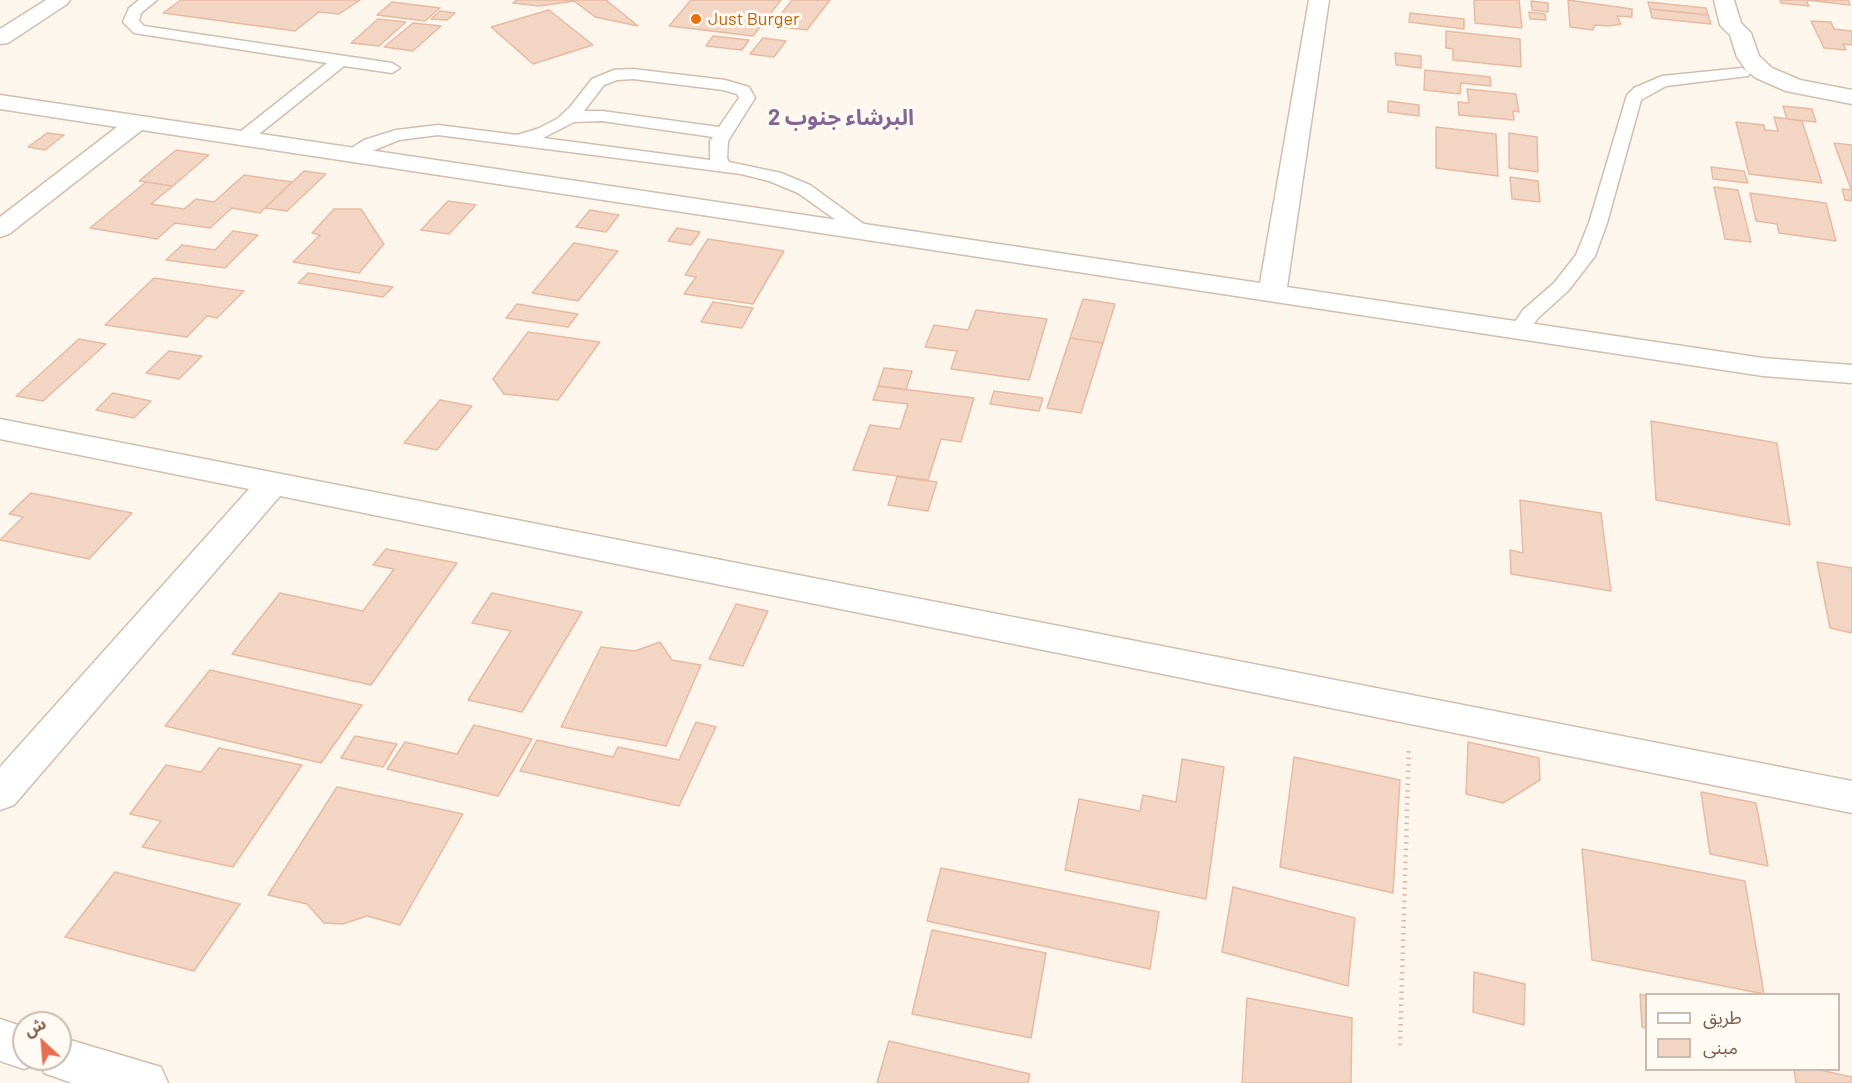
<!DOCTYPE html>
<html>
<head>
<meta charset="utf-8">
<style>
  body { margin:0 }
  #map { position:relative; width:1852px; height:1083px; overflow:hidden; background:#fdf6ec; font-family:Barlow,"Noto Sans Arabic",sans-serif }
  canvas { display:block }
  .legend { position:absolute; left:1645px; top:993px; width:195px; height:78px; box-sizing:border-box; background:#fffaf3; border:2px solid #cabbb1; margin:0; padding:8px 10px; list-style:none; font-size:18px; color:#7a5c4d }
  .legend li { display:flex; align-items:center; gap:12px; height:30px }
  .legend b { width:30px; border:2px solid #cabbb1 }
  .north { position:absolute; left:12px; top:1011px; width:60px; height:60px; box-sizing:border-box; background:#fffaf3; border:2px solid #cabbb1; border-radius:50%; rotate:334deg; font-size:16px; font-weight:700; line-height:24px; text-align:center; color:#7a5c4d }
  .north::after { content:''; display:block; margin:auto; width:21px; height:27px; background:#e76f51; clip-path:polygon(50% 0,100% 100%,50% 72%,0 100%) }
</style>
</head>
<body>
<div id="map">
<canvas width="1852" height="1083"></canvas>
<ul class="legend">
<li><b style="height:8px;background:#fff"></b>طريق</li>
<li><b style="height:16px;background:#f3d5c3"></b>مبنى</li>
</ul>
<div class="north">ش</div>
</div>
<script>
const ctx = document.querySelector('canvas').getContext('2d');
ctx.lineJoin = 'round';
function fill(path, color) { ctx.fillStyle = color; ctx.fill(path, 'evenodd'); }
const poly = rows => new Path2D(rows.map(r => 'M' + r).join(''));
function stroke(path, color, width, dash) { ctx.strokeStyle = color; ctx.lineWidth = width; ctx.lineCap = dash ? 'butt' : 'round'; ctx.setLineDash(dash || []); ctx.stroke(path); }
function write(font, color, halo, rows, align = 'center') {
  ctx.font = font + ' Barlow,"Noto Sans Arabic",sans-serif'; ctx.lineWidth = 6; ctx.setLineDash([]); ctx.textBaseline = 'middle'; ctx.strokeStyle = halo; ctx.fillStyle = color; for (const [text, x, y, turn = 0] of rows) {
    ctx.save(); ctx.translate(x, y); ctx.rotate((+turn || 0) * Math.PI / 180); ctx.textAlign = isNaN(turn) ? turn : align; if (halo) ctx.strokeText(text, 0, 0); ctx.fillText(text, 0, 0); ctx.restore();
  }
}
const building = poly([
  [181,0,360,0,339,14,319,12,295,31,163,13,181,0],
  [517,0,606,0,638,26,595,17,574,1,539,6,513,3,517,0],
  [691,0,781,0,753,36,669,26,691,0],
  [792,0,830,0,807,30,772,26,792,0],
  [1474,0,1519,0,1522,28,1475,23,1474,0],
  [1568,0,1632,9,1632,17,1617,16,1621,24,1609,26,1595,25,1593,30,1570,27,1568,0],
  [1780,0,1806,0,1809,6,1781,3,1780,0],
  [1806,0,1848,0,1850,5,1806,0],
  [1531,1,1548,3,1548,12,1532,10,1531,1],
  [392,2,440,8,425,21,377,15,392,2],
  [1648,2,1706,8,1708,15,1650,9,1648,2],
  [1650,9,1708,15,1711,24,1652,18,1650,9],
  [549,10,593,45,533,64,491,27,549,10],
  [440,11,455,13,447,20,431,19,440,11],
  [1529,12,1545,14,1546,20,1530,19,1529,12],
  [1410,13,1464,19,1464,29,1409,22,1410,13],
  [378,19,406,22,379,46,351,43,378,19],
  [1811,21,1831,22,1834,29,1852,31,1852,45,1843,44,1846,50,1824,48,1811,21],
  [413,23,441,26,413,51,384,47,413,23],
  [1446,31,1520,39,1521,67,1453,60,1453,49,1446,48,1446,31],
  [713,36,749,40,742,50,706,46,713,36],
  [763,38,786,41,774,57,750,54,763,38],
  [1395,53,1421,56,1421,68,1396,65,1395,53],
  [1425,70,1490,77,1491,86,1461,83,1460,94,1424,90,1425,70],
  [1467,89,1516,94,1519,112,1513,111,1514,120,1459,115,1458,102,1469,103,1467,89],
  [1388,101,1419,105,1419,116,1388,112,1388,101],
  [1783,106,1812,109,1816,122,1787,119,1783,106],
  [1774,117,1802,121,1822,183,1749,174,1736,122,1764,125,1765,130,1778,131,1774,117],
  [1436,127,1496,134,1498,176,1436,168,1436,127],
  [47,133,64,135,45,150,28,147,47,133],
  [1509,133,1537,137,1538,172,1509,168,1509,133],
  [1834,143,1852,145,1852,189,1851,189,1834,143],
  [176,150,209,155,173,186,139,181,176,150],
  [1711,167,1744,171,1748,183,1713,179,1711,167],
  [304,171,326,174,287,211,265,208,304,171],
  [244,175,292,182,260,213,232,208,210,228,175,223,157,239,90,228,146,182,173,186,151,204,184,209,196,199,214,202,244,175],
  [1510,177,1538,181,1540,202,1512,199,1510,177],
  [1714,187,1738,190,1751,242,1725,239,1714,187],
  [1842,189,1852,190,1852,201,1845,200,1842,189],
  [1750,193,1826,203,1836,241,1779,233,1777,224,1756,221,1750,193],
  [448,201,476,205,449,234,421,230,448,201],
  [334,209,361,209,384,244,359,273,293,262,320,235,312,233,334,209],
  [590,210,619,215,606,232,576,227,590,210],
  [677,228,700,232,691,245,668,241,677,228],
  [233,231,258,235,225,268,166,260,182,245,215,250,233,231],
  [708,239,784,251,753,304,684,294,696,277,685,275,708,239],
  [574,243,618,251,578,301,532,293,574,243],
  [308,273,393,287,383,297,298,283,308,273],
  [154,278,244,291,217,318,207,316,187,337,105,325,154,278],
  [1083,299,1115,304,1103,343,1070,338,1083,299],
  [713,302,753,308,742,328,701,322,713,302],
  [517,304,578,314,568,327,506,318,517,304],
  [976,310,1047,319,1029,380,951,369,957,351,925,347,934,325,968,330,976,310],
  [528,332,600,342,558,400,504,394,493,379,528,332],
  [1070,338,1103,343,1081,413,1047,408,1070,338],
  [79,339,106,344,43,401,16,396,79,339],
  [169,351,202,356,179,379,146,373,169,351],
  [884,368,912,371,906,390,878,386,884,368],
  [878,386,974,398,961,442,941,439,928,480,853,470,870,425,900,429,908,404,873,400,878,386],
  [994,391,1043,398,1039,411,990,404,994,391],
  [113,393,151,401,134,418,96,410,113,393],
  [440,400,472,406,437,450,404,443,440,400],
  [1651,421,1777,443,1790,525,1656,500,1651,421],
  [897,477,937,482,928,511,888,505,897,477],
  [31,493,132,513,89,559,0,540,23,517,9,514,31,493],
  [1520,500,1601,513,1611,591,1511,574,1510,550,1523,553,1520,500],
  [386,549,457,563,371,685,232,654,280,593,363,611,394,569,373,565,386,549],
  [1817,562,1852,568,1852,633,1830,628,1817,562],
  [492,593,582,612,522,712,468,700,511,631,472,623,492,593],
  [736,604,768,611,743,666,709,659,736,604],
  [660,642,672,660,701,665,666,746,561,727,601,647,635,651,660,642],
  [210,670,362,705,321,763,165,726,210,670],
  [696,722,716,727,679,806,520,771,537,740,613,757,618,747,679,760,696,722],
  [474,725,532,739,498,796,387,769,405,742,457,754,474,725],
  [355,736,397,744,383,767,341,758,355,736],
  [1468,742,1539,758,1540,780,1503,803,1466,794,1468,742],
  [219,748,302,765,233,867,142,847,161,821,130,814,166,765,201,772,219,748],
  [1294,757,1400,780,1393,893,1280,867,1294,757],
  [1182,759,1224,767,1206,899,1065,870,1079,799,1140,811,1143,795,1176,802,1182,759],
  [337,787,463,814,400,925,367,916,343,924,324,923,307,904,268,895,337,787],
  [1701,792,1756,803,1768,866,1710,854,1701,792],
  [1582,849,1745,881,1764,994,1592,960,1582,849],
  [941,868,1159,912,1150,969,927,921,941,868],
  [115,872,240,904,194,971,65,937,115,872],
  [1233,887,1355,918,1348,986,1222,952,1233,887],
  [932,930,1046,953,1031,1038,912,1014,932,930],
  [1474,972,1525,984,1524,1025,1473,1012,1474,972],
  [1640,994,1646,996,1646,1028,1642,1027,1640,994],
  [1247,998,1352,1018,1351,1083,1242,1083,1247,998],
  [889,1041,1030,1074,1028,1083,877,1083,889,1041],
  [1794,1070,1820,1070,1852,1077,1852,1083,1796,1083,1794,1070]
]);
fill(building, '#f3d5c3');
stroke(building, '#e6bba3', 1.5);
const service = poly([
  [139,0,157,0,141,13,139,21,144,26,392,63,400,68,392,73,344,66,248,143,236,143,233,139,236,135,327,63,134,33,123,22,129,8,139,0],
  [1742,68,1750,73,1748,76,1666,86,1641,100,1607,223,1595,256,1568,291,1538,318,1526,335,1519,337,1512,335,1509,331,1523,310,1554,283,1576,255,1589,223,1627,95,1634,88,1662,76,1742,68],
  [633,69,725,80,749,87,755,98,728,141,727,158,729,162,781,173,810,185,876,233,874,237,860,237,798,193,769,181,741,174,438,135,399,140,350,160,344,159,341,155,364,140,396,130,438,125,517,135,537,129,557,119,570,107,592,79,614,70,633,69],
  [633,79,723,90,737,94,739,98,719,127,602,111,584,111,604,85,617,80,633,79],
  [602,121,713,137,710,141,710,160,543,138,574,122,602,121]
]);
const minor = poly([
  [1309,0,1329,0,1287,287,1763,358,1852,365,1852,383,1763,376,142,130,9,234,0,237,0,217,117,127,0,109,0,95,1260,283,1309,0],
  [1714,0,1734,0,1741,23,1751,33,1759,56,1772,68,1800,80,1852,90,1852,104,1786,91,1756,78,1746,70,1737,57,1730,35,1720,25,1714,0],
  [0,419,1852,781,1852,813,280,496,14,805,0,810,0,767,249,489,0,439,0,419],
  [0,1019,24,1027,24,1059,60,1059,60,1037,161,1067,168,1083,72,1083,44,1073,40,1063,24,1069,0,1061,0,1019]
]);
const tertiary = poly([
  [46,0,70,0,67,4,8,43,0,44,0,29,46,0]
]);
stroke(service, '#d1beb0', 3);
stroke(minor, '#d1beb0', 3);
stroke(tertiary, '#d1beb0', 3);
stroke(poly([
  [1400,1045,1409,746]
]), '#d9b8a5', 4.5, [1.5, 5]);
fill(service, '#fff');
fill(minor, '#fff');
fill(tertiary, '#fff');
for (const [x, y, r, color] of [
  [696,19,6,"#e8710a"]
]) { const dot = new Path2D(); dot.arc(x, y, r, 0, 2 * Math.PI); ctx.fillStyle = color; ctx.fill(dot); stroke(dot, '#fffaf3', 2); }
write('18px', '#c56008', '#fffaf3', [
  ["Just Burger",708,19]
], 'left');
write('bold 22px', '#846695', '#fffaf3', [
  ["البرشاء جنوب 2",841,118]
]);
</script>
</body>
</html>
